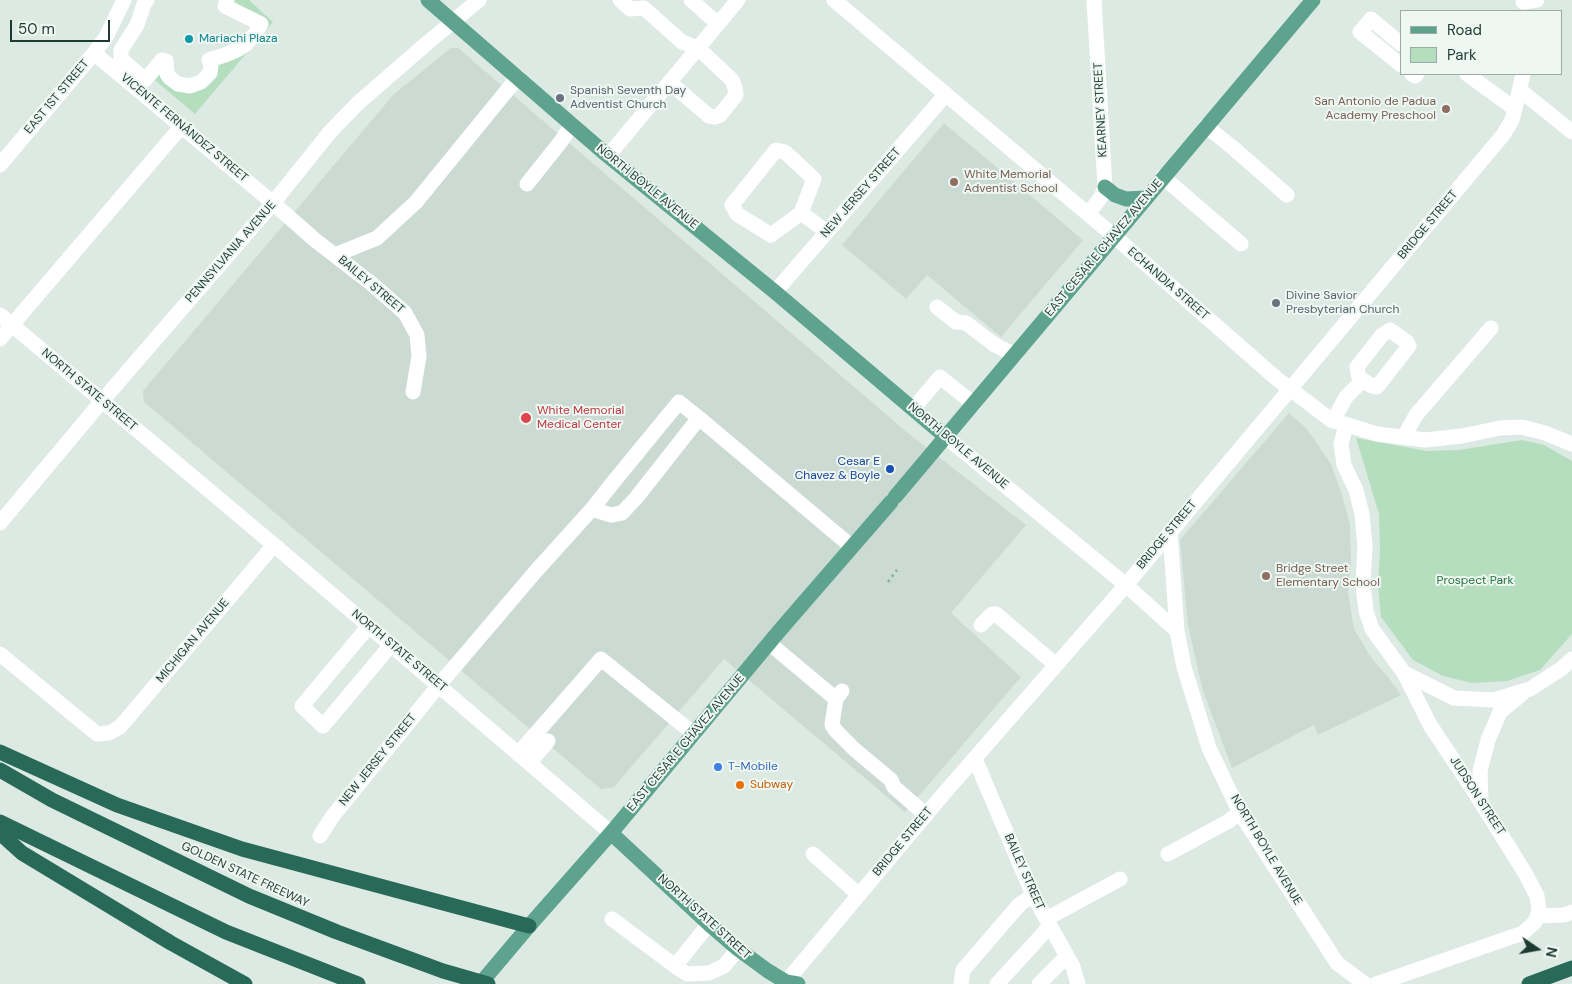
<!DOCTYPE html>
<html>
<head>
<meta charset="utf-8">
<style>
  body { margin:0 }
  #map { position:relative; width:1572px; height:984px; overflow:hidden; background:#ddeae4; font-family:"DM Sans",sans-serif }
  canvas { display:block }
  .legend { position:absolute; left:1400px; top:10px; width:162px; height:65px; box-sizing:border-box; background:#eef7f2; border:1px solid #9baca5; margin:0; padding:6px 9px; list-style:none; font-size:15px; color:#1e3b31 }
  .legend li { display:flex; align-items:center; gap:10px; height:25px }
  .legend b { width:25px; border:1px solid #9baca5 }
  .north { position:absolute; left:1512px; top:924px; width:50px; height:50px; -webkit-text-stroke:4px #eef7f2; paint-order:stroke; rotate:102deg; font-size:14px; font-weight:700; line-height:20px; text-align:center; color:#1e3b31 }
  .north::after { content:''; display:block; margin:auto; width:18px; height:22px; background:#1e3b31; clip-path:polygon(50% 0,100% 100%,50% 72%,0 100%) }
  .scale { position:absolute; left:10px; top:20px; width:100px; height:22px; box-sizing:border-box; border:2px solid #1e3b31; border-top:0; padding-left:6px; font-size:15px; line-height:18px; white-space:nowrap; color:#1e3b31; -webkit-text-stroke:4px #eef7f2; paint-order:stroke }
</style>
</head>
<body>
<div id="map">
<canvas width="1572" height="984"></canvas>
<ul class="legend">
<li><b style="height:6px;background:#5ea38e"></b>Road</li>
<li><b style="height:14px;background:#b4debd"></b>Park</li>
</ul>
<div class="north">N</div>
<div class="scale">50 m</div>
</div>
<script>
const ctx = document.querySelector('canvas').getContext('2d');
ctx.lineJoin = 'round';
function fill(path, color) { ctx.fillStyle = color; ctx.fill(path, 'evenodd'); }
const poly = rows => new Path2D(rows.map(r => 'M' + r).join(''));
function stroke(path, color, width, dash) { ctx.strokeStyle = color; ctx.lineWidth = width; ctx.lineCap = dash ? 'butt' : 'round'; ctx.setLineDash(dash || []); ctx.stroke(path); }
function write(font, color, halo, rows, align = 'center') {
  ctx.font = font + ' "DM Sans",sans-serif'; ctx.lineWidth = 4; ctx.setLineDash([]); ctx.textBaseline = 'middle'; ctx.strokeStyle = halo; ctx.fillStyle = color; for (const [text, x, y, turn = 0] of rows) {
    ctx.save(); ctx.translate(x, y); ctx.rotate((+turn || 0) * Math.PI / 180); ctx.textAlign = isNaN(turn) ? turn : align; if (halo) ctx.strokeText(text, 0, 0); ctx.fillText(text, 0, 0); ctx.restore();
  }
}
fill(poly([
  [451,48,458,48,908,433,1026,525,951,613,1021,677,905,812,724,659,614,787,601,789,144,402,143,391,394,94],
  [944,123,1083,240,1001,337,927,275,906,299,842,245],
  [1289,413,1307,429,1331,464,1341,492,1350,524,1351,559,1348,593,1354,629,1372,659,1388,677,1401,695,1318,735,1314,725,1232,768,1203,691,1188,625,1180,540]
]), '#cbdad3');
fill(poly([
  [228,0,249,0,273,22,195,114,150,76,162,61,185,86,260,27],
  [1356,438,1427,451,1459,450,1522,440,1544,445,1572,461,1572,634,1540,670,1507,681,1472,683,1443,676,1413,660,1381,617,1378,586,1380,552,1379,514]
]), '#b4debd');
stroke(poly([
  [888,582,897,570]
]), '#7bb09d', 2.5, [2.5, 4]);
stroke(poly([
  [147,0,144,4,137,25,121,50,121,59,145,80,162,60,166,61,167,74,170,78,178,84,190,86,201,82,210,73,211,65,209,60,225,55,237,50,246,44,255,34,261,24,225,6,227,0],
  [620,0,630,9,644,8,682,42,698,48,732,80,735,88,736,95,720,115,715,117,709,116,669,82],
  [691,0,718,24],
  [834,0,1114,236,1277,379,1331,420,1377,434,1425,440,1462,436,1500,428,1522,427,1545,433,1572,444],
  [1523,2,1537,0],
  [1401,44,1371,19,1360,32,1401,65],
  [94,53,273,203,315,240,372,284,405,313,417,335,419,356,413,392],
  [1412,74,1415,76,1417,74],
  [1467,74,1515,109],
  [1520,90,1572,132],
  [1206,126,1232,147,1287,195],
  [608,156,738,0],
  [0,165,94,53,106,37,124,0],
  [1163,177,1241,244],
  [527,184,562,140,572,124],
  [801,213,771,235,737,214,732,205,776,150,785,152,814,179,801,213,827,232],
  [1088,214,1101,197,1105,187,1094,0],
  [335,255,377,238,416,202,518,77],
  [775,292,946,94],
  [937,307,956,322,966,323,995,345,1015,355],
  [0,315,274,545,611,833],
  [1390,330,1407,342,1409,346,1377,387,1372,386,1359,378,1357,367,1382,335,1390,330],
  [0,339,181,127],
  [679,402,699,418,636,498,622,513,611,515,592,509,615,480,679,402],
  [913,409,940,377,974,404],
  [699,418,852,547],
  [1333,421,1346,397,1362,381],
  [1346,425,1341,444,1344,465,1356,490,1362,514,1365,546,1363,585,1366,611,1372,629,1404,673,1454,698,1494,700,1530,689,1561,669,1572,659],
  [946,437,1126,585,1177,631,1184,667,1209,748,1240,813,1337,963,1365,984],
  [1404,437,1416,415,1491,328],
  [0,523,102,401,273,203,330,132,357,104,426,44,479,0],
  [1170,532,1177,631],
  [981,625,992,614,996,614,1056,665],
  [369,626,302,706,323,726,391,645],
  [769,643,836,699],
  [0,654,97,734,109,733,120,727,274,545],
  [842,691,836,699,834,711,832,725,836,731,854,749,891,780,894,787,926,815],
  [518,754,601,659,694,734],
  [975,759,1033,895,1073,967,1078,984],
  [529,763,548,741],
  [1481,801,1480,771,1488,740,1500,712,1521,695],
  [320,836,332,817,439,685,536,571,592,509],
  [813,854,859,895],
  [1168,854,1227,822,1240,813],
  [1537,916,1564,915,1572,912],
  [612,919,679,969,687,974,709,973,724,966,738,949],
  [1046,919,1120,879],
  [675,966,709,924],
  [786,982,940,798,1126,585,1503,135,1512,120,1515,109,1523,74],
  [961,984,963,970,1019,905,1033,895],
  [997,984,1050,926],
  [1039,984,1067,956],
  [1376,984,1523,933,1535,922,1539,910,1537,896,1525,873,1474,791,1430,725,1404,673]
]), '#fff', 15);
stroke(poly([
  [428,0,608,156,775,292,946,437],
  [1105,187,1115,195,1126,199,1146,198],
  [895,497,1313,0],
  [611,833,709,924,738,949,768,971,786,982,798,984],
  [480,984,529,926,611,833,780,630,891,502]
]), '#5ea38e', 15);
stroke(poly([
  [0,752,117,805,242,849,529,926],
  [0,770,52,800,249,896,337,932,443,971,488,984],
  [0,822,226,932,358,984],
  [0,833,22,853,171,943,245,984],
  [1529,984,1572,968]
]), '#286958', 15);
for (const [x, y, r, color] of [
  [189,39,5,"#0f9aa8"],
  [560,98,5,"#6b7280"],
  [1446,109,5,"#8d6e63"],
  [954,182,5,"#8d6e63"],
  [1276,303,5,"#6b7280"],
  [526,418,6,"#e0444e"],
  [890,469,5,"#1a4fb4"],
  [1266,576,5,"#8d6e63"],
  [718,767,5,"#3f7fe0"],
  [740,785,5,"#e8710a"]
]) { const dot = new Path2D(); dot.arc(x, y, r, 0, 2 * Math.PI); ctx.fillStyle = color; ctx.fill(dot); stroke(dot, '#eef7f2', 2); }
write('12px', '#0d838f', '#eef7f2', [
  ["Mariachi Plaza",199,39]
], 'left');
write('12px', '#5b616d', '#eef7f2', [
  ["Spanish Seventh Day",570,91],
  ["Adventist Church",570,105],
  ["Divine Savior",1286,296],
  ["Presbyterian Church",1286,310]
], 'left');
write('12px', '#1e3b31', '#eef7f2', [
  ["EAST 1ST STREET",57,97,-50],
  ["KEARNEY STREET",1101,110,-93],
  ["VICENTE FERNÁNDEZ STREET",184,128,40],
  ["NORTH BOYLE AVENUE",647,187,39],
  ["NEW JERSEY STREET",861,193,-49],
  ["BRIDGE STREET",1428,225,-50],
  ["EAST CESAR E CHAVEZ AVENUE",1104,248,-50],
  ["PENNSYLVANIA AVENUE",231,252,-49],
  ["ECHANDIA STREET",1168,284,41],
  ["BAILEY STREET",371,285,40],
  ["NORTH STATE STREET",89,390,40],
  ["NORTH BOYLE AVENUE",958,446,40],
  ["BRIDGE STREET",1167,535,-50],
  ["MICHIGAN AVENUE",193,641,-50],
  ["NORTH STATE STREET",399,651,40],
  ["EAST CESAR E CHAVEZ AVENUE",686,743,-50],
  ["NEW JERSEY STREET",378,760,-51],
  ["JUDSON STREET",1477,796,57],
  ["BRIDGE STREET",903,842,-50],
  ["NORTH BOYLE AVENUE",1266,850,59],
  ["BAILEY STREET",1024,872,66],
  ["GOLDEN STATE FREEWAY",245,875,25],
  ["NORTH STATE STREET",704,917,42]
]);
write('12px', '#785e54', '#eef7f2', [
  ["San Antonio de Padua",1436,102,"right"],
  ["Academy Preschool",1436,116,"right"],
  ["White Memorial",964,175],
  ["Adventist School",964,189],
  ["Bridge Street",1276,569],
  ["Elementary School",1276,583]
], 'left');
write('12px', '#be3a42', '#eef7f2', [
  ["White Memorial",537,411],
  ["Medical Center",537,425]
], 'left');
write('12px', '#164399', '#eef7f2', [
  ["Cesar E",880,462],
  ["Chavez & Boyle",880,476]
], 'right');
write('12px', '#267440', '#eef7f2', [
  ["Prospect Park",1475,581]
]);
write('12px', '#366cbe', '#eef7f2', [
  ["T-Mobile",728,767]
], 'left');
write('12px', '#c56008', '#eef7f2', [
  ["Subway",750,785]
], 'left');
</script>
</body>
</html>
